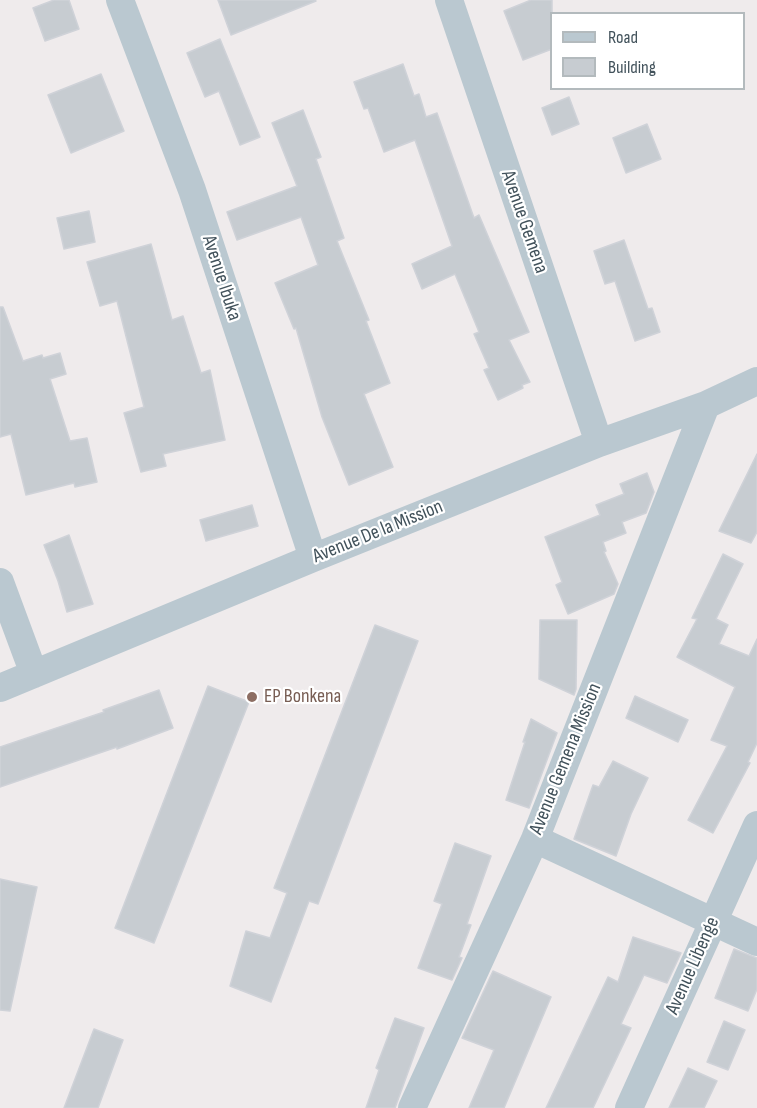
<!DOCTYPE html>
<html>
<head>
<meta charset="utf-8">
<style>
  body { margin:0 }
  #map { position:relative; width:757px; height:1108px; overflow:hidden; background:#efebec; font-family:"Sofia Sans Condensed",sans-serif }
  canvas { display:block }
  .legend { position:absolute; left:550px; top:12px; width:195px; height:78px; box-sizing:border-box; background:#fff; border:2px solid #b3babd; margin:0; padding:8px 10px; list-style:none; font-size:18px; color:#42525b }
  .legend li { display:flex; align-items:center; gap:12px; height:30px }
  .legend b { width:30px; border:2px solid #b3babd }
</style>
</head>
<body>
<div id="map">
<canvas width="757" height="1108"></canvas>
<ul class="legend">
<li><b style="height:8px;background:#bac8d0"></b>Road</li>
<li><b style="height:16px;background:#c7ccd1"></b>Building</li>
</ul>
</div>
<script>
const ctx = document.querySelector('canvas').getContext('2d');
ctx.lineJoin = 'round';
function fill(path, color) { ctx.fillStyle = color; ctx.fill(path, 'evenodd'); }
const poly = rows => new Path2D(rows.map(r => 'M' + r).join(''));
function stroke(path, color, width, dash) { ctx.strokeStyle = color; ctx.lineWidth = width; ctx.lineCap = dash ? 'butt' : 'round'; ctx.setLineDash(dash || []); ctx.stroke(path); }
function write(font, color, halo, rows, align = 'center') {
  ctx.font = font + ' "Sofia Sans Condensed",sans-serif'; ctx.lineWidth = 4.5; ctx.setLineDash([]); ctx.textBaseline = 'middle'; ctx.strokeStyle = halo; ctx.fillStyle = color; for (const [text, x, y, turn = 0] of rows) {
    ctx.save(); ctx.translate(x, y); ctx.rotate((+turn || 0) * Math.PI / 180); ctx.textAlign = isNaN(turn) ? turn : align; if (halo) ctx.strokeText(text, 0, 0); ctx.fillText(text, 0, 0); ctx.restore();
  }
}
const building = poly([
  [54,0,69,0,79,29,45,41,33,8,54,0],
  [218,0,315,0,316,1,231,35,218,0],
  [531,0,552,0,552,49,523,60,504,11,531,0],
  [220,39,260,137,240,145,219,91,205,97,187,53,220,39],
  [403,64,414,96,419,94,426,117,437,113,474,218,479,215,529,332,509,340,530,382,522,385,523,388,498,400,484,370,489,368,474,334,479,332,455,274,422,289,412,264,452,246,415,140,384,152,368,108,364,109,354,82,403,64],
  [101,74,124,131,71,153,48,95,101,74],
  [569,97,579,124,552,135,542,108,569,97],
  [303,110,321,157,316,159,344,238,337,241,369,320,366,321,390,383,364,394,393,467,349,485,322,417,296,328,294,329,275,283,318,265,301,217,237,240,227,212,297,186,272,123,303,110],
  [647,124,661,159,626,173,613,138,647,124],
  [89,211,95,242,64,249,57,218,89,211],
  [624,240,648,309,652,308,660,332,635,341,615,281,605,284,594,251,624,240],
  [151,244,172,320,183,316,201,373,210,370,225,440,163,454,166,466,141,472,124,413,144,407,117,301,100,306,87,262,151,244],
  [0,307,3,307,23,361,42,355,43,358,60,353,66,374,50,379,70,441,87,438,97,482,75,487,74,483,26,495,11,434,0,437,0,307],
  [757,454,757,532,751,543,719,531,757,454],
  [647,473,654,492,646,513,622,522,626,533,603,542,606,551,604,552,618,584,614,594,568,614,556,585,562,582,545,537,600,515,596,505,624,494,620,484,647,473],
  [252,505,258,526,206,541,200,520,252,505],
  [69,535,93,604,67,612,58,581,44,545,69,535],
  [723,554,743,564,716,619,728,625,719,644,749,656,757,639,757,743,748,762,750,763,713,833,688,820,727,746,711,740,735,687,677,657,697,619,692,618,723,554],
  [540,620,577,620,576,689,574,695,539,679,540,620],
  [375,625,418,641,318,904,309,901,271,1002,230,986,246,931,270,938,287,893,274,888,375,625],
  [208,686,249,702,154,943,115,928,208,686],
  [159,690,173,728,117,749,117,747,0,787,0,747,104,712,103,710,159,690],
  [635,696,688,720,678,742,626,718,635,696],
  [531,719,557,733,529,808,506,800,525,742,523,742,531,719],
  [613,761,648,778,631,814,616,856,574,839,593,785,599,787,613,761],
  [455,843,491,856,467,924,471,925,459,957,462,958,452,980,418,968,442,904,434,901,455,843],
  [0,879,37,887,10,1011,0,1010,0,879],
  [633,937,681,953,667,983,644,975,621,1024,631,1028,593,1108,546,1108,608,977,618,982,633,937],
  [734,949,757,958,757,989,748,1011,715,998,734,949],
  [493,971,551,997,504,1108,469,1108,494,1050,462,1038,493,971],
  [395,1018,424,1028,395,1108,366,1108,379,1070,376,1068,395,1018],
  [724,1021,745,1030,728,1070,707,1062,724,1021],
  [94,1029,123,1040,98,1108,64,1108,94,1029],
  [688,1068,717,1081,704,1108,669,1108,688,1068]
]);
fill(building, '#c7ccd1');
stroke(building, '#cfd2d8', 1.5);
stroke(poly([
  [120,0,192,190,313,558],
  [449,0,599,443],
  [0,582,34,674],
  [0,688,313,558,599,443,706,405,757,381],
  [535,839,757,942],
  [412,1108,535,839,706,405],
  [629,1108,757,825]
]), '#bac8d0', 28);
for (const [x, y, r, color] of [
  [252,697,6,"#8d6e63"]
]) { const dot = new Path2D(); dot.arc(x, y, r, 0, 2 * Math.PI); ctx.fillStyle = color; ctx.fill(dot); stroke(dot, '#fff', 2); }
write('20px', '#42525b', '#fff', [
  ["Avenue Gemena",524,222,71],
  ["Avenue Ibuka",221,278,72],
  ["Avenue De la Mission",378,532,-22],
  ["Avenue Gemena Mission",566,759,-68],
  ["Avenue Libenge",693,966,-66]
]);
write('20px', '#785e54', '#fff', [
  ["EP Bonkena",264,697]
], 'left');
</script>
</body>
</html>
